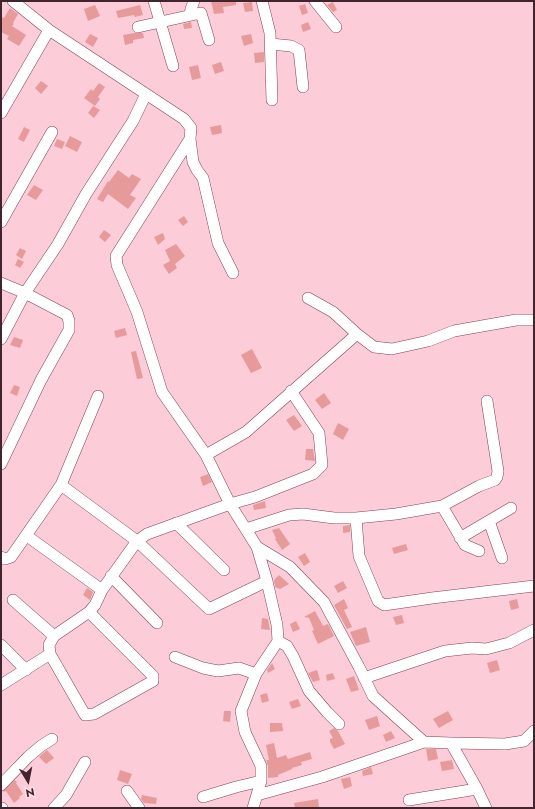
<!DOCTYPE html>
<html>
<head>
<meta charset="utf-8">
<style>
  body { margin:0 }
  #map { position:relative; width:535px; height:809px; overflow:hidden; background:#fcccd9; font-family:Jost,sans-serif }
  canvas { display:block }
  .frame { position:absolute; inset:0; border:2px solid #41242d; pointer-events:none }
  .north { position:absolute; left:8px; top:761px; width:40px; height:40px; -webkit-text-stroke:3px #ffdee7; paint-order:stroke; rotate:170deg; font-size:11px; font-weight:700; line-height:16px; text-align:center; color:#41242d }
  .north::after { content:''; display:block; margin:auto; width:14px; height:18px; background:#41242d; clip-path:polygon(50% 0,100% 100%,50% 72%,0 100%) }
</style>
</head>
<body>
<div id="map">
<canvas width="535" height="809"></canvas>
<div class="frame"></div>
<div class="north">N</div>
</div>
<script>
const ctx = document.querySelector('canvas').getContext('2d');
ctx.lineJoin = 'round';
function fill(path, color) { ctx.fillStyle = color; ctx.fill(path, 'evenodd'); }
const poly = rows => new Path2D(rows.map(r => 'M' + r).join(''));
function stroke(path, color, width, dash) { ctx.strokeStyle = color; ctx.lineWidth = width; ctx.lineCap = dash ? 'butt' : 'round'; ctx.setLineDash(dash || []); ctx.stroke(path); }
fill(poly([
  [211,1,236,1,236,5,223,7,224,13,214,14],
  [252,2,253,11,245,12,243,3],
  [333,2,337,10,333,12,327,5],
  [305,4,308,13,302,15,299,6],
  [95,5,100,16,88,21,84,9],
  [140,5,143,15,135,17,134,15,118,18,116,11],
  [10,8,18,14,13,23,14,24,12,26,26,35,19,46,7,39,9,36,1,32,1,17,4,18],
  [191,22,192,28,184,29,183,24],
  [308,22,311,29,303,32,301,25],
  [134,33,143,33,144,38,133,40,133,43,125,45,123,35],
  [90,34,98,38,93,47,85,42],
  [251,34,253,43,244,46,241,36],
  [264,52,264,62,255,63,254,53],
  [221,62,224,71,215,74,212,65],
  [198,65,201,78,192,80,189,67],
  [41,81,48,86,41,94,35,88],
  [99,83,105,87,98,97,100,99,95,106,84,98,91,89,93,91],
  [93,106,100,110,94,118,88,113],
  [221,125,222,133,212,135,210,127],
  [24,127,30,130,24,142,18,139],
  [70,136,82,142,77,152,65,146],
  [57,139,65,142,62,149,54,146],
  [118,170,129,178,132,174,141,179,130,195,136,198,128,209,108,194,103,202,97,199,108,181,109,182],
  [34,185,43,190,36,200,27,195],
  [184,216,188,222,183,226,178,220],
  [104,230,111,235,105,242,99,237],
  [163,233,165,239,158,245,154,237],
  [176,244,185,256,175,264,177,268,169,274,163,265,170,261,165,250],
  [20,248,26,251,22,259,16,255],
  [18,259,24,262,20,268,15,265],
  [125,328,127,335,116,338,114,331],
  [14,337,23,340,20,348,10,345],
  [252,349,262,368,251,373,241,355],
  [136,351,143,378,137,379,131,352],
  [14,385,20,387,17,396,10,393],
  [324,393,331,403,322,409,315,400],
  [294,415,302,426,294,431,286,420],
  [338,423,349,429,343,440,333,434],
  [306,449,313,449,315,461,305,460],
  [208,474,212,482,203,486,200,477],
  [265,501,266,508,254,510,253,505],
  [350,525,350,532,343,533,343,526],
  [279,528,290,544,282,550,275,539,276,538,272,530],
  [406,544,408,550,394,554,392,548],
  [305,553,310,562,304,566,298,557],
  [279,575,289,584,280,589,275,587,274,580],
  [343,581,347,588,338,593,334,586],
  [87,588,93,592,90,600,83,595],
  [344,599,348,608,344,610,352,627,347,629,334,605],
  [517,599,519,608,511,610,509,601],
  [315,611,323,626,328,624,334,636,318,644,312,631,314,630,309,618,304,617],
  [402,615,404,623,396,625,393,617],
  [262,618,268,619,270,630,261,629],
  [296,621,300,629,293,632,290,624],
  [366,627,370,642,356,646,350,632],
  [497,660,500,670,490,673,487,663],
  [272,663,275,669,268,673,267,670],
  [317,670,320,680,313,682,308,673],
  [333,673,335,679,327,681,326,675],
  [354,676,359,690,351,692,346,679],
  [267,693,269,701,262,703,260,695],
  [298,699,301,706,292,709,289,702],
  [224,711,231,711,230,722,223,721],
  [448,711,453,720,439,728,433,719],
  [377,716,380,726,369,730,365,720],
  [270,723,282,723,283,731,270,732],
  [334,728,338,731,345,744,334,749,330,742,330,739,333,738,329,731],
  [391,731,395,738,386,742,383,735],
  [274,743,277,758,286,755,288,759,310,752,312,759,301,762,302,765,292,768,292,769,278,775,278,777,268,778,268,766,266,760,269,760,266,745],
  [426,749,436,749,438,759,428,761],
  [47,750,54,758,46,764,39,757],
  [452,760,454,769,442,771,440,762],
  [371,767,373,774,363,776,362,771],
  [120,770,132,774,128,784,117,780],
  [350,777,352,786,344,789,341,779],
  [15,780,17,782,16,783,23,794,19,797,20,798,14,803,6,791,4,792,3,791],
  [142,795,157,798,156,804,144,803,141,799],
  [318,799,319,807,311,808,295,807,294,803]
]), '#e79a9a');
const minor = poly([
  [13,1,49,30,184,119,191,128,190,139,116,256,117,265,137,312,162,392,206,455,230,504,257,547,267,581,277,625,278,641,256,674,241,711,245,732,261,766,261,781,253,808],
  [154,1,173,66],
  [262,1,270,33,272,100],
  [315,1,336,27],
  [190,15,191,9,194,1],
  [138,27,201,13,209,40],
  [271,44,291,46,299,50,303,87],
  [1,113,49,30],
  [190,139,193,162,197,170,203,178,218,243,233,273],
  [1,222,52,132],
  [1,283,25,293,67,315,69,321,69,330,41,380,1,464],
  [308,298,333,312,357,334,374,347,392,349,428,341,454,331,516,320,534,320],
  [1,339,25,293,58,244,86,194,133,121,146,94],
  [206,455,246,432,357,334],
  [61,485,137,541,209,609,267,581],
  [442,506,465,545,479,551],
  [356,518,359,556,378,601,384,605,432,598,534,586],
  [489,521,502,558],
  [176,523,224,570],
  [246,529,289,515,303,514,334,518,356,518,396,514,442,506,479,486,495,480,497,477,498,471,487,401],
  [27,536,102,590,137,541,147,534,230,504,255,497,313,474,322,465,319,433,291,391],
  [460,538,511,508],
  [257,547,290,567,324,602,359,667,373,696,424,742],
  [1,557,5,559,11,557,61,485,98,396],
  [111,576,157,623],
  [13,600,54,636,89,612,95,605,102,590],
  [54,636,49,645,50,654,85,715,94,714,153,681,153,676,89,612],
  [278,641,287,646,293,656,309,691,327,712,339,724],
  [1,645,26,670],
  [175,657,203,668,218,671,239,668,256,674],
  [364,678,445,651,472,648,486,649,509,643,534,630],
  [1,685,50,654],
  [451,743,477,789,486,808],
  [1,785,28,757,41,746,52,739],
  [127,791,139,808],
  [257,795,322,777,424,742,451,743,505,744,524,741,534,731],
  [203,797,236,787,261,781],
  [409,800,477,789],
  [1,808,2,808],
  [54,808,66,795,85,762]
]);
stroke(minor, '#824157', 12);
stroke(minor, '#fff', 11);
</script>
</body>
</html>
